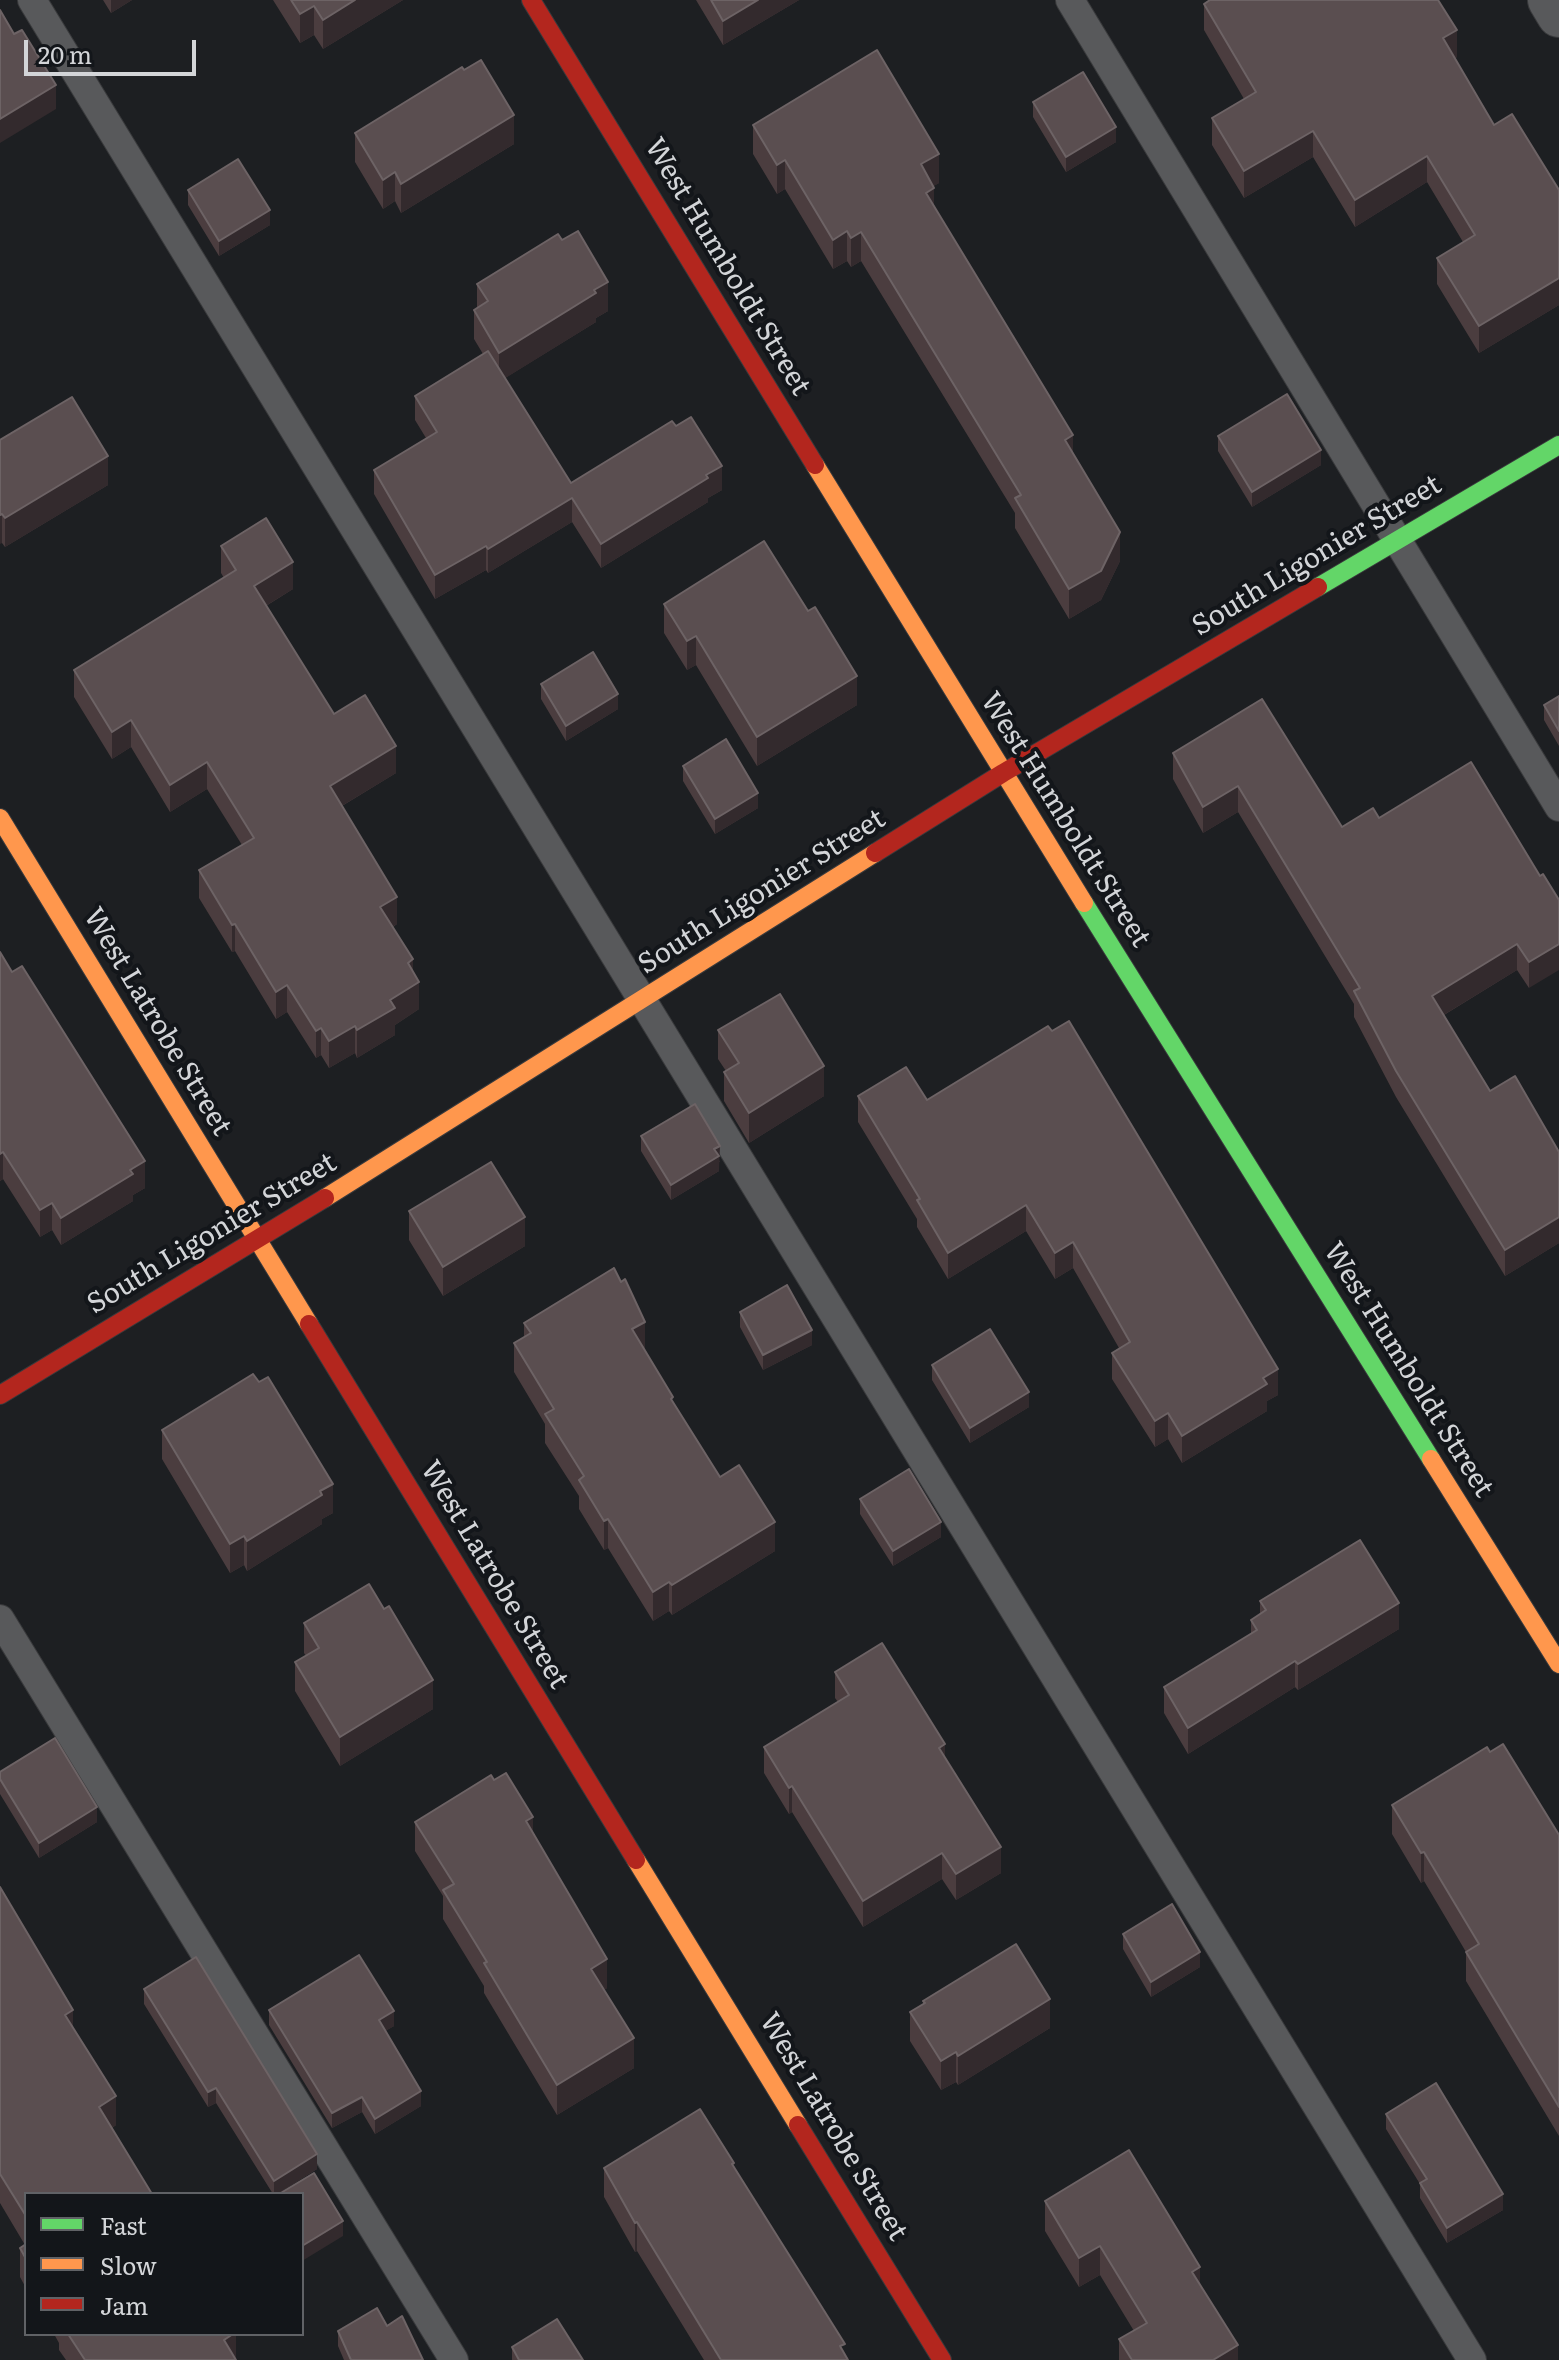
<!DOCTYPE html>
<html>
<head>
<meta charset="utf-8">
<style>
  body { margin:0 }
  #map { position:relative; width:1559px; height:2360px; overflow:hidden; background:#1d1f22; font-family:Literata,serif }
  canvas { display:block }
  .legend { position:absolute; left:24px; top:2192px; width:280px; height:144px; box-sizing:border-box; background:#13161a; border:2px solid #606266; margin:0; padding:10px 14px; list-style:none; font-size:24px; color:#d3d5d8 }
  .legend li { display:flex; align-items:center; gap:16px; height:40px }
  .legend b { width:40px; border:2px solid #606266 }
  .scale { position:absolute; left:24px; top:40px; width:172px; height:36px; box-sizing:border-box; border:4px solid #d3d5d8; border-top:0; padding-left:10px; font-size:24px; line-height:28px; white-space:nowrap; color:#d3d5d8; -webkit-text-stroke:6px #13161a; paint-order:stroke }
</style>
</head>
<body>
<div id="map">
<canvas width="1559" height="2360"></canvas>
<ul class="legend">
<li><b style="height:10px;background:#63d668"></b>Fast</li>
<li><b style="height:10px;background:#ff974d"></b>Slow</li>
<li><b style="height:10px;background:#b3261e"></b>Jam</li>
</ul>
<div class="scale">20 m</div>
</div>
<script>
const ctx = document.querySelector('canvas').getContext('2d');
ctx.lineJoin = 'round';
const poly = rows => new Path2D(rows.map(r => 'M' + r).join(''));
function stroke(path, color, width, dash) { ctx.strokeStyle = color; ctx.lineWidth = width; ctx.lineCap = dash ? 'butt' : 'round'; ctx.setLineDash(dash || []); ctx.stroke(path); }
function fill(path, color) { ctx.fillStyle = color; ctx.fill(path, 'evenodd'); }
function write(font, color, halo, rows, align = 'center') {
  ctx.font = font + ' Literata,serif'; ctx.lineWidth = 8; ctx.setLineDash([]); ctx.textBaseline = 'middle'; ctx.strokeStyle = halo; ctx.fillStyle = color; for (const [text, x, y, turn = 0] of rows) {
    ctx.save(); ctx.translate(x, y); ctx.rotate((+turn || 0) * Math.PI / 180); ctx.textAlign = isNaN(turn) ? turn : align; if (halo) ctx.strokeText(text, 0, 0); ctx.fillText(text, 0, 0); ctx.restore();
  }
}
const lane = poly([
  [32,0,1472,2360],
  [1070,0,1559,807],
  [0,1619,454,2360]
]);
const street = poly([
  [1550,0,1559,15]
]);
const fast = poly([
  [1318,587,1559,445],
  [1084,903,1431,1459]
]);
const slow = poly([
  [815,465,1084,903],
  [0,818,309,1324],
  [325,1198,875,853],
  [1431,1459,1559,1664],
  [636,1860,798,2125]
]);
const jam = poly([
  [531,0,815,465],
  [875,853,1003,773,1318,587],
  [309,1324,636,1860],
  [0,1395,325,1198],
  [798,2125,942,2360]
]);
stroke(lane, '#393a3c', 30);
stroke(street, '#393a3c', 46);
stroke(fast, '#393a3c', 20);
stroke(slow, '#393a3c', 20);
stroke(jam, '#393a3c', 20);
stroke(lane, '#58595b', 28);
stroke(street, '#58595b', 44);
stroke(fast, '#63d668', 18);
stroke(slow, '#ff974d', 18);
stroke(jam, '#b3261e', 18);
fill(poly([
  [103,0,132,0,111,13],
  [273,0,403,0,323,49,314,35,300,43],
  [696,0,799,0,723,45],
  [1204,4,1457,57,1455,58,1494,125,1559,190,1559,305,1479,353,1437,284,1437,258,1463,242,1427,182,1355,227,1313,157,1244,198,1212,145,1212,118,1244,99,1204,30],
  [1033,102,1116,142,1066,172,1033,117],
  [753,125,939,183,933,186,934,206,1073,453,1120,561,1101,600,1069,619,1015,528,1015,513,861,261,851,267,847,261,833,269,785,189,777,194,753,154],
  [355,133,514,144,401,213,395,201,383,209,355,162],
  [188,190,270,225,219,256,188,205],
  [477,284,608,311,596,318,596,322,505,378,571,483,722,490,708,498,708,502,601,568,572,522,488,573,486,570,435,599,374,494,374,470,426,438,415,420,415,396,483,354,474,339,474,310,477,308],
  [1218,436,1321,465,1252,507,1218,451],
  [0,440,108,485,5,547,2,543],
  [221,546,293,589,266,606,334,714,396,773,342,806,397,924,393,927,413,972,419,1009,395,1025,395,1035,357,1058,355,1053,329,1068,321,1055,316,1058,287,1012,276,1019,235,951,232,952,199,898,199,870,242,845,207,789,170,812,131,747,112,759,74,697,74,670,224,578,221,573],
  [664,604,857,705,757,766,696,665,687,670,664,633],
  [541,684,618,709,566,741,541,699],
  [1559,696,1559,746,1544,720,1544,705],
  [1173,753,1342,827,1379,818,1540,876,1529,988,1517,970,1444,1015,1490,1091,1559,1152,1559,1243,1505,1276,1396,1097,1354,1017,1354,1004,1238,812,1203,833,1173,779],
  [683,766,758,808,715,834,683,781],
  [0,952,145,1188,133,1195,133,1201,61,1245,52,1230,40,1237,3,1179,0,1181],
  [718,1030,824,1096,749,1143,724,1101,724,1072,726,1071,718,1059],
  [858,1096,927,1100,1278,1395,1267,1401,1267,1411,1182,1463,1168,1439,1155,1447,1112,1379,1112,1353,1119,1348,1073,1268,1055,1279,1026,1231,948,1279,917,1227,917,1219,858,1122],
  [641,1136,720,1161,719,1162,719,1171,671,1200,641,1151],
  [409,1211,525,1246,443,1296,409,1240],
  [740,1312,812,1345,763,1370,740,1327],
  [524,1323,645,1351,673,1403,720,1477,775,1551,672,1615,669,1611,653,1621,608,1548,604,1550,579,1509,579,1496,545,1443,545,1424,514,1372,514,1343,524,1337],
  [932,1365,1029,1407,970,1443,932,1380],
  [162,1430,333,1513,322,1519,322,1524,247,1571,244,1565,230,1573,162,1459],
  [860,1499,941,1537,893,1566,860,1514],
  [1260,1601,1399,1629,1298,1690,1295,1687,1188,1754,1164,1713,1164,1687,1251,1634,1251,1620,1260,1614],
  [384,1609,433,1709,340,1766,295,1691,295,1662,306,1656,304,1653,304,1623],
  [835,1672,945,1759,1001,1873,956,1900,942,1879,863,1927,792,1812,789,1814,764,1773,764,1747,838,1702,835,1698],
  [1490,1752,1559,1835,1559,2136,1466,1981,1466,1952,1424,1881,1421,1883,1392,1834,1392,1805],
  [0,1772,97,1822,39,1858,0,1794],
  [415,1822,533,1835,607,1988,604,1990,634,2068,557,2115,484,1993,484,1986,443,1919,443,1896,415,1851],
  [0,1887,73,2028,116,2125,26,2194,26,2288,20,2277,20,2248,25,2245,0,2203],
  [1123,1934,1200,1967,1151,1997,1123,1949],
  [144,1989,317,2169,277,2194,273,2194,216,2103,208,2107,144,2004],
  [923,2001,1050,2028,958,2085,956,2082,941,2090,910,2041,910,2012,923,2004],
  [269,2010,394,2026,385,2031,421,2106,375,2134,362,2112,332,2128,269,2025],
  [1386,2114,1503,2210,1447,2243,1420,2198,1420,2184,1386,2129],
  [604,2168,734,2168,848,2360,704,2360,637,2251,635,2252,604,2197],
  [1045,2201,1200,2285,1238,2360,1119,2360,1119,2339,1134,2331,1100,2275,1079,2287,1045,2231],
  [387,2326,423,2360,344,2360,338,2346,338,2331],
  [54,2334,236,2334,236,2360,66,2360,59,2350,59,2343],
  [512,2347,583,2360,512,2360]
]), '#4b3d3f');
fill(poly([
  [111,0,132,0,111,13],
  [355,0,403,0,323,49,323,20],
  [758,0,799,0,723,45,723,21],
  [314,6,314,35,300,43,300,14],
  [1457,30,1457,57,1443,65,1443,38],
  [56,85,56,109,0,143,0,119],
  [514,115,514,144,401,213,401,184],
  [1116,127,1116,142,1066,172,1066,157],
  [1313,131,1313,157,1244,198,1244,171],
  [939,154,939,183,921,194,921,164],
  [1427,156,1427,182,1355,227,1355,200],
  [785,160,785,189,777,194,777,165],
  [395,172,395,201,383,209,383,180],
  [934,188,934,217,926,193],
  [270,210,270,225,219,256,219,241],
  [847,231,847,261,833,269,833,240],
  [861,232,861,261,851,267,851,238],
  [1559,278,1559,305,1479,353,1479,326],
  [608,282,608,311,596,318,596,322,499,382,499,353],
  [1073,435,1073,464,1065,440],
  [1321,450,1321,465,1252,507,1252,492],
  [108,456,108,485,5,547,5,518],
  [722,466,722,490,708,498,708,502,601,568,601,544],
  [572,498,572,522,488,573,488,549],
  [2,514,2,543,0,544,0,515],
  [1120,532,1120,561,1101,600,1069,619,1069,589],
  [486,546,486,570,435,599,435,575],
  [293,562,293,589,254,613,254,586],
  [696,636,696,665,687,670,687,641],
  [857,676,857,705,757,766,757,737],
  [618,694,618,709,566,741,566,726],
  [131,720,131,747,112,759,112,732],
  [396,746,396,773,330,813,330,786],
  [207,762,207,789,170,812,170,785],
  [1238,786,1238,812,1203,833,1203,807],
  [758,793,758,808,715,834,715,819],
  [397,897,397,924,380,934,380,907],
  [235,924,235,951,232,952,232,925],
  [1517,944,1517,970,1432,1022,1432,996],
  [1559,944,1559,970,1529,988,1529,962],
  [413,959,413,986,419,982,419,1009,395,1025,395,1035,357,1058,357,1030,390,1000,408,963],
  [287,985,287,1012,276,1019,276,992],
  [355,1026,355,1053,329,1068,329,1041],
  [321,1028,321,1055,316,1058,316,1031],
  [824,1066,824,1096,749,1143,749,1113],
  [720,1146,719,1171,671,1200,671,1185],
  [3,1152,3,1179,0,1181,0,1154],
  [145,1161,145,1188,133,1195,133,1201,61,1245,61,1218],
  [52,1203,52,1230,40,1237,40,1210],
  [1026,1205,1026,1231,948,1279,948,1253],
  [525,1217,525,1246,443,1296,443,1267],
  [1559,1217,1559,1243,1505,1276,1505,1250],
  [1073,1242,1073,1268,1055,1279,1055,1253],
  [645,1322,645,1351,632,1329],
  [812,1330,812,1345,763,1370,763,1355],
  [1278,1369,1278,1395,1267,1401,1267,1411,1182,1463,1182,1436,1263,1378],
  [1029,1392,1029,1407,970,1443,970,1428],
  [1168,1413,1168,1439,1155,1447,1155,1421],
  [333,1484,333,1513,322,1519,322,1524,247,1571,247,1541,320,1491],
  [608,1519,608,1548,604,1550,604,1521],
  [775,1522,775,1551,672,1615,672,1585],
  [941,1522,941,1537,893,1566,893,1551],
  [244,1536,244,1565,230,1573,230,1544],
  [669,1582,669,1611,653,1621,653,1592],
  [1399,1603,1399,1629,1298,1690,1298,1664],
  [1295,1661,1295,1687,1188,1754,1188,1728],
  [433,1680,433,1709,340,1766,340,1737],
  [945,1744,945,1770,939,1748],
  [792,1786,792,1812,789,1814,789,1788],
  [97,1807,97,1822,39,1858,39,1843],
  [533,1817,533,1846,526,1821],
  [1001,1847,1001,1873,956,1900,956,1874],
  [1424,1852,1424,1881,1421,1883,1421,1853],
  [942,1853,942,1879,863,1927,863,1901],
  [1200,1952,1200,1967,1151,1997,1151,1982],
  [607,1959,607,1988,591,1999,591,1969],
  [1050,1999,1050,2028,958,2085,958,2056],
  [73,2010,73,2039,65,2015],
  [394,2011,394,2026,379,2035,379,2020],
  [634,2038,634,2068,557,2115,557,2085],
  [956,2052,956,2082,941,2090,941,2061],
  [216,2088,216,2103,208,2107,208,2092],
  [421,2091,421,2106,375,2134,375,2119],
  [116,2096,116,2125,99,2136,99,2107],
  [362,2097,362,2112,332,2128,332,2113],
  [317,2154,317,2169,277,2194,274,2194,274,2181],
  [1503,2194,1503,2210,1447,2243,1447,2228],
  [343,2221,343,2236,302,2261,302,2246],
  [637,2222,637,2251,635,2252,635,2223],
  [1100,2246,1100,2275,1079,2287,1079,2258],
  [1200,2267,1200,2296,1192,2272],
  [233,2334,236,2334,236,2360,224,2340],
  [1238,2345,1238,2360,1213,2360]
]), '#332a2d');
const building = poly([
  [291,0,355,0,323,20,314,6,300,14,291,0],
  [711,0,758,0,723,21,711,0],
  [1210,0,1438,0,1457,30,1443,38,1494,125,1512,114,1559,190,1559,278,1479,326,1437,258,1475,235,1427,156,1355,200,1313,131,1244,171,1212,118,1256,92,1204,4,1210,0],
  [0,10,14,34,22,30,56,85,0,119,0,10],
  [877,50,939,154,921,164,934,188,926,193,1073,435,1065,440,1120,532,1101,571,1069,589,1015,498,1021,495,861,232,851,238,847,231,833,240,785,160,777,165,753,125,877,50],
  [481,60,514,115,401,184,395,172,383,180,355,133,462,67,464,70,481,60],
  [1083,72,1116,127,1066,157,1033,102,1083,72],
  [238,159,270,210,219,241,188,190,238,159],
  [578,231,608,282,594,290,596,293,499,353,474,310,488,301,477,284,558,234,562,240,578,231],
  [488,351,571,483,672,421,676,426,691,417,722,466,706,475,708,478,601,544,572,498,488,549,486,546,435,575,374,470,437,432,415,396,488,351],
  [1287,394,1321,450,1252,492,1218,436,1287,394],
  [72,397,108,456,5,518,2,514,0,515,0,440,72,397],
  [266,518,293,562,254,586,334,714,365,695,396,746,330,786,397,897,380,907,413,959,408,963,419,982,390,1000,395,1008,357,1030,355,1026,329,1041,321,1028,316,1031,287,985,276,992,235,924,232,925,199,870,254,838,207,762,170,785,131,720,112,732,74,670,236,570,221,546,266,518],
  [764,541,808,611,815,607,857,676,757,737,696,636,687,641,664,604,764,541],
  [593,652,618,694,566,726,541,684,593,652],
  [1559,696,1559,731,1544,705,1559,696],
  [1262,699,1342,827,1373,808,1379,818,1471,762,1540,876,1543,874,1559,900,1559,944,1529,962,1517,944,1432,996,1490,1091,1515,1076,1559,1152,1559,1217,1505,1250,1396,1071,1354,991,1360,988,1238,786,1203,807,1173,753,1262,699],
  [726,739,758,793,715,819,683,766,726,739],
  [0,952,12,972,22,966,145,1161,130,1170,133,1174,61,1218,52,1203,40,1210,3,1152,0,1154,0,952],
  [780,994,824,1066,749,1113,724,1072,739,1063,718,1030,780,994],
  [1069,1021,1278,1369,1263,1378,1267,1384,1182,1436,1168,1413,1155,1421,1112,1353,1130,1342,1073,1242,1055,1253,1026,1205,948,1253,917,1200,920,1199,858,1096,906,1067,927,1100,1048,1026,1052,1031,1069,1021],
  [695,1104,720,1146,714,1149,719,1156,671,1185,641,1136,695,1104],
  [491,1162,525,1217,443,1267,409,1211,491,1162],
  [614,1268,621,1282,625,1279,645,1322,632,1329,673,1397,671,1399,720,1477,739,1465,775,1522,672,1585,669,1582,653,1592,608,1519,604,1521,579,1480,584,1476,545,1414,554,1409,514,1343,531,1333,524,1323,614,1268],
  [787,1285,812,1330,763,1355,740,1312,787,1285],
  [990,1329,1029,1392,970,1428,932,1365,990,1329],
  [253,1374,259,1382,268,1377,333,1484,320,1491,322,1495,247,1541,244,1536,230,1544,162,1430,253,1374],
  [909,1469,941,1522,893,1551,860,1499,909,1469],
  [1360,1540,1399,1603,1298,1664,1295,1661,1188,1728,1164,1687,1257,1630,1251,1620,1266,1610,1260,1601,1360,1540],
  [369,1584,384,1609,389,1606,433,1680,340,1737,295,1662,319,1648,304,1623,369,1584],
  [882,1643,945,1744,939,1748,1001,1847,956,1874,942,1853,863,1901,792,1786,789,1788,764,1747,849,1695,835,1672,882,1643],
  [55,1738,97,1807,39,1843,0,1779,0,1772,55,1738],
  [1503,1744,1559,1835,1559,2107,1466,1952,1479,1944,1424,1852,1421,1853,1392,1805,1487,1747,1490,1752,1503,1744],
  [506,1773,533,1817,526,1821,607,1959,591,1969,634,2038,557,2085,484,1963,487,1962,443,1890,454,1884,415,1822,491,1775,494,1780,506,1773],
  [0,1887,73,2010,65,2015,116,2096,99,2107,152,2194,26,2194,26,2216,0,2174,0,1887],
  [1172,1904,1200,1952,1151,1982,1123,1934,1172,1904],
  [1016,1944,1050,1999,958,2056,956,2052,941,2061,910,2012,925,2003,923,2001,1016,1944],
  [359,1955,394,2011,379,2020,421,2091,375,2119,362,2097,332,2113,269,2010,359,1955],
  [196,1957,317,2154,274,2181,216,2088,208,2092,144,1989,196,1957],
  [1436,2083,1503,2194,1447,2228,1420,2183,1427,2179,1386,2114,1436,2083],
  [700,2109,734,2163,732,2164,845,2344,840,2346,848,2360,721,2360,637,2222,635,2223,604,2168,700,2109],
  [1129,2150,1200,2267,1192,2272,1238,2345,1213,2360,1132,2360,1119,2339,1147,2323,1100,2246,1079,2258,1045,2201,1129,2150],
  [314,2173,343,2221,302,2246,302,2194,279,2194,314,2173],
  [26,2244,26,2259,20,2248,26,2244],
  [377,2308,387,2326,402,2316,423,2360,351,2360,338,2331,377,2308],
  [557,2319,583,2360,519,2360,512,2347,557,2319],
  [68,2334,233,2334,224,2340,236,2360,85,2360,68,2334]
]);
fill(building, '#5a4e50');
stroke(building, '#6d6365', 2);
write('28px', '#d3d5d8', '#13161a', [
  ["West Humboldt Street",727,267,59],
  ["South Ligonier Street",1317,556,-31],
  ["West Humboldt Street",1065,820,58],
  ["South Ligonier Street",762,892,-32],
  ["West Latrobe Street",157,1022,59],
  ["South Ligonier Street",212,1234,-31],
  ["West Humboldt Street",1408,1370,58],
  ["West Latrobe Street",494,1575,59],
  ["West Latrobe Street",833,2127,59]
]);
</script>
</body>
</html>
